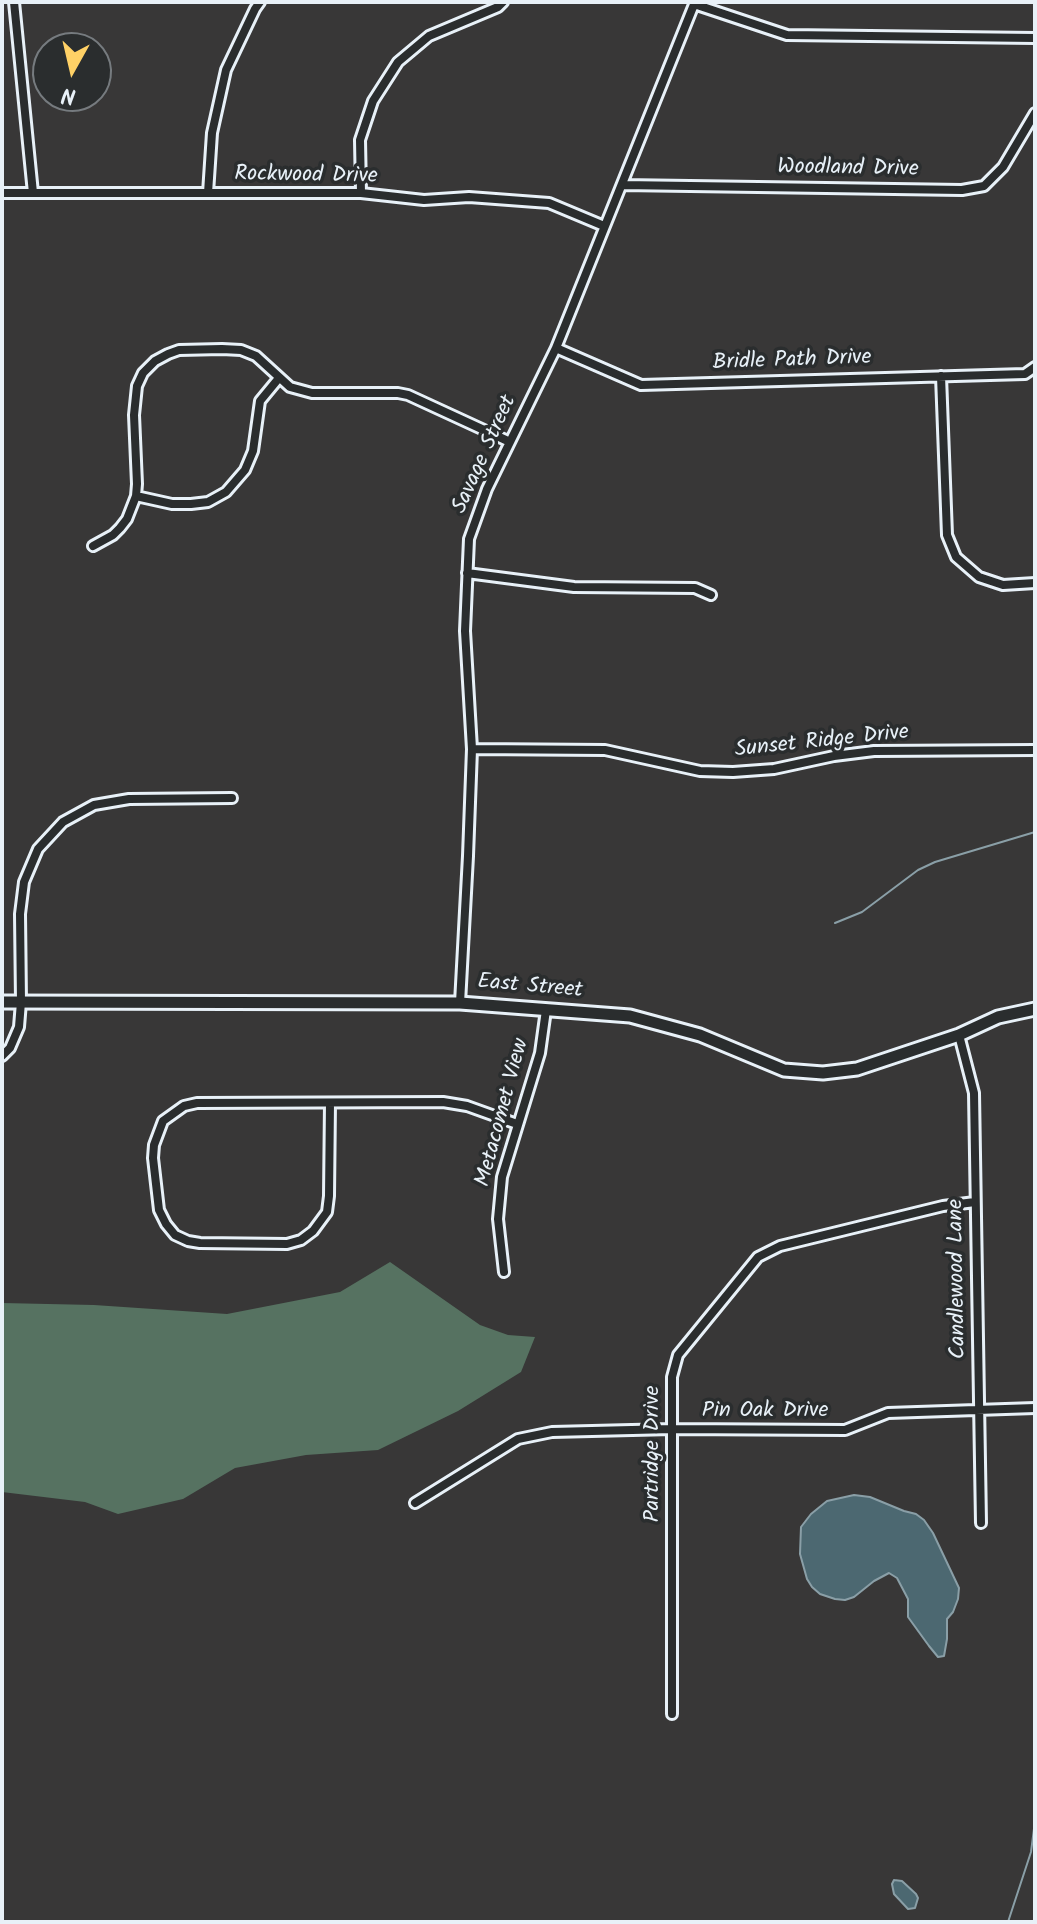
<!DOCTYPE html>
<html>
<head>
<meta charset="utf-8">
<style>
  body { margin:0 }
  #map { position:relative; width:1037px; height:1924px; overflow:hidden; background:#383737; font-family:Kalam,sans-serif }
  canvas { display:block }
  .frame { position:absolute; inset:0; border:4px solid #e8f1f8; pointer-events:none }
  .north { position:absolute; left:32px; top:32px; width:80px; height:80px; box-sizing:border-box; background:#2a2d2e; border:2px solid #767b7f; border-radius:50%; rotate:188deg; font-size:22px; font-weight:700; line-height:32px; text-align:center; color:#e8f1f8 }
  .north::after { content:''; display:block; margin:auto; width:28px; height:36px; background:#ffd166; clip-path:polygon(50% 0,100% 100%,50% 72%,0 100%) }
</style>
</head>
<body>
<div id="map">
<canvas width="1037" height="1924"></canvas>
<div class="frame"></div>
<div class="north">N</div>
</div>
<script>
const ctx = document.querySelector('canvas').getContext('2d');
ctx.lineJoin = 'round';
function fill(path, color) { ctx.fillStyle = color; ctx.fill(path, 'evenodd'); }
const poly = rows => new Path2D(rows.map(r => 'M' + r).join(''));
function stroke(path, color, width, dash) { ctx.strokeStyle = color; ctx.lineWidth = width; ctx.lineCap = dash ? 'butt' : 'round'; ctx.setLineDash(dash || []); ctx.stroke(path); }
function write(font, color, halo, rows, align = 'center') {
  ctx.font = font + ' Kalam,sans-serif'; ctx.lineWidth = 7; ctx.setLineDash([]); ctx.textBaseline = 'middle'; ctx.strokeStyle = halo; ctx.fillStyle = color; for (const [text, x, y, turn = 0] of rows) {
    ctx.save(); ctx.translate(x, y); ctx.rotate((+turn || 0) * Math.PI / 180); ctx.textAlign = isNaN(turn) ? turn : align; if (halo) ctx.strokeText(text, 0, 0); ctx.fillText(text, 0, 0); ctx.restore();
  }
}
fill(poly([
  [390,1262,480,1325,508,1335,535,1337,521,1372,458,1411,378,1450,306,1455,235,1468,183,1499,118,1514,85,1502,2,1492,2,1303,94,1305,227,1314,340,1292]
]), '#567261');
const water = poly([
  [854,1495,870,1497,904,1511,916,1514,924,1520,933,1533,959,1588,958,1599,953,1612,947,1619,947,1639,944,1656,938,1657,929,1646,908,1617,908,1599,897,1578,889,1573,874,1581,854,1597,845,1600,835,1599,820,1594,812,1587,807,1579,800,1554,801,1527,811,1514,827,1501,854,1495],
  [894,1880,902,1881,916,1894,918,1898,915,1908,908,1909,894,1894,892,1884,894,1880]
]);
fill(water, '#4c6871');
stroke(water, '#8a9fa7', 2);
stroke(poly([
  [835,923,862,912,918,870,935,862,1035,832],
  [1008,1922,1031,1852,1035,1821]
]), '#8a9fa7', 2);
const minor = poly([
  [14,2,33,193],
  [694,4,787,35,1035,38],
  [622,185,962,190,984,186,1003,167,1035,113],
  [2,193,361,193,424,200,469,197,549,203,604,226],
  [208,193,212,133,226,70,255,9,260,2],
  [361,193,360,140,373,101,398,62,429,36,498,7,503,2],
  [556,348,641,385,1025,374,1035,367],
  [941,376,947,535,956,557,979,577,1003,585,1035,583],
  [136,496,172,504,191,504,208,502,226,492,245,470,253,451,260,401,279,378],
  [93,546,113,535,120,528,127,519,136,496,137,484,134,415,137,386,143,373,155,361,168,354,179,350,222,349,241,350,256,356,290,387,312,393,398,393,408,395,510,442],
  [467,573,574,587,695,588,711,595],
  [472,749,605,750,700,771,733,772,774,769,834,756,874,751,1035,750],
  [460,1003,468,856,472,749,465,631,469,539,487,489,556,348,695,2],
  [959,1035,974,1093,981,1523],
  [2,1056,10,1048,19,1027,21,1002,20,914,24,882,38,849,63,822,94,805,129,799,232,798],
  [330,1103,329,1196,327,1212,313,1231,301,1240,287,1244,200,1243,188,1241,175,1235,166,1224,159,1210,153,1158,154,1145,163,1121,184,1106,197,1103,443,1102,467,1106,517,1124],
  [504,1272,498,1219,502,1177,540,1053,546,1010],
  [415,1503,518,1439,552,1432,672,1429,845,1430,888,1413,1035,1408],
  [672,1714,672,1377,678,1355,758,1257,780,1246,943,1206,975,1202]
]);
const tertiary = poly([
  [2,1002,460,1003,630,1016,700,1035,784,1070,823,1073,857,1069,959,1035,998,1017,1035,1009]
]);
stroke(minor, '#e8f1f8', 14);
stroke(tertiary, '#e8f1f8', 17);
stroke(minor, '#2a2d2e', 8);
stroke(tertiary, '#2a2d2e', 11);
write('22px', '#e8f1f8', '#2a2d2e', [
  ["Woodland Drive",848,170,1],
  ["Rockwood Drive",306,177,1],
  ["Bridle Path Drive",792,362,-2],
  ["Savage Street",486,455,-66],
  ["Sunset Ridge Drive",822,743,-6],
  ["East Street",530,988,5],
  ["Metacomet View",504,1113,-75],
  ["Candlewood Lane",959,1279,-91],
  ["Pin Oak Drive",765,1412],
  ["Partridge Drive",654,1454,-90]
]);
</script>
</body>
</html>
